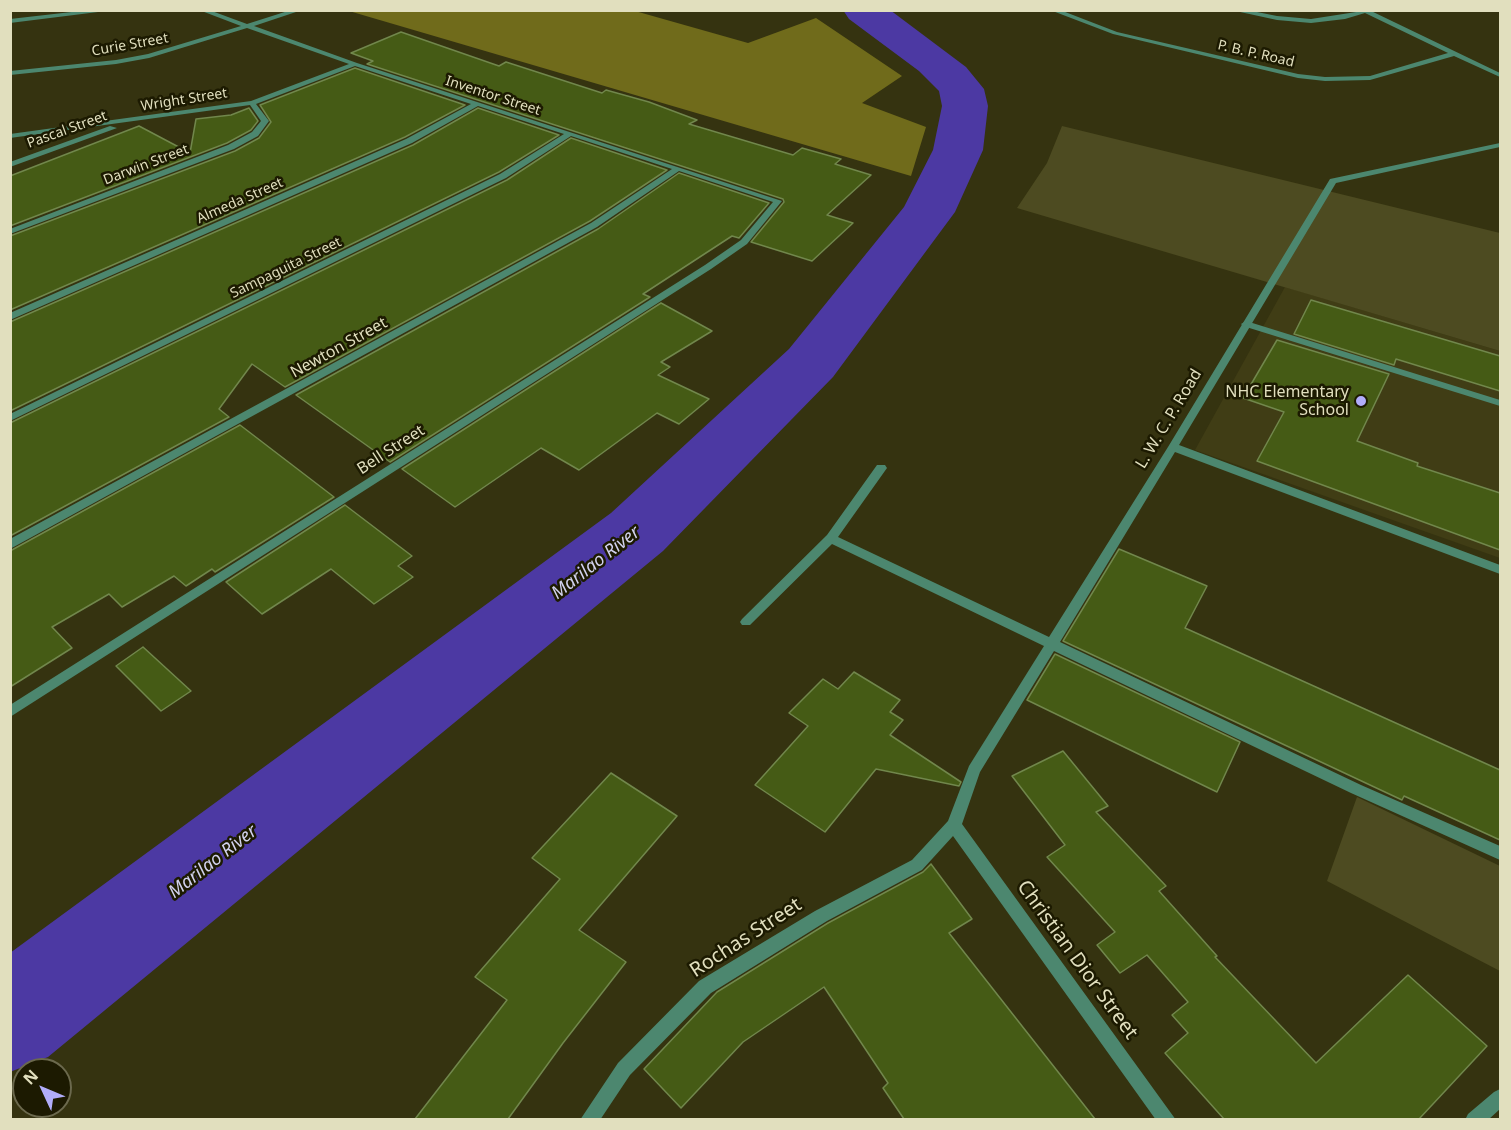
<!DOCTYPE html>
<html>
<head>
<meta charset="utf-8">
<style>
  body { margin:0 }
  #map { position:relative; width:1511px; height:1130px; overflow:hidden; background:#353310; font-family:"Noto Sans",sans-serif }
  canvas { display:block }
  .frame { position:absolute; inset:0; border:12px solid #e1dfbe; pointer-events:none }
  .north { position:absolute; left:12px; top:1058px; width:60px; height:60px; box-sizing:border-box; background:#1c1a01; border:2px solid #6b694d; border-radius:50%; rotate:314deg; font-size:16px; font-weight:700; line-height:24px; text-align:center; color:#e1dfbe }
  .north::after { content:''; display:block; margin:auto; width:21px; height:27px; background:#b1adfa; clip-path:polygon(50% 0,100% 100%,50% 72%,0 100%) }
</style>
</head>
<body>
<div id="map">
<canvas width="1511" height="1130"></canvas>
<div class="frame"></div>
<div class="north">N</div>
</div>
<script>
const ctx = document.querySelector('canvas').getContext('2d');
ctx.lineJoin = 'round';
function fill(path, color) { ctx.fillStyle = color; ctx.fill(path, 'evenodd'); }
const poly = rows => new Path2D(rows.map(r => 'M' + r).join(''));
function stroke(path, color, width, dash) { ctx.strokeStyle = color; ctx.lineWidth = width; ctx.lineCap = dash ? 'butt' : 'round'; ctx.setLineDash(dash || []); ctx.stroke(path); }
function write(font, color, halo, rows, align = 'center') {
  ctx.font = font + ' "Noto Sans",sans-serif'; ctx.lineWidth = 5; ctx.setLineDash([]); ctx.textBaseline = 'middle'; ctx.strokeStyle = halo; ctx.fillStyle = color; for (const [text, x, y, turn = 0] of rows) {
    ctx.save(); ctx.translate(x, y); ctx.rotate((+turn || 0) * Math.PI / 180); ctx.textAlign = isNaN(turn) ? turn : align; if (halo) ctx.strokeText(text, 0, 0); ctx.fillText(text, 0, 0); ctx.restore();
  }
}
fill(poly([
  [1285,287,1500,351,1500,558,1195,450]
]), '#403d15');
fill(poly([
  [1062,126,1500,233,1500,351,1017,208,1047,163],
  [1357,797,1500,866,1500,971,1327,881]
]), '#4d4b21');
fill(poly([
  [349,11,635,11,748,43,816,18,902,76,862,103,926,127,911,176]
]), '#706b1b');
fill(poly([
  [843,10,890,10,966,67,984,89,988,106,983,150,955,212,833,377,663,551,48,1057,10,1072,10,953,611,513,789,349,904,207,933,150,942,106,939,91,919,71,849,19,843,10]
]), '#4c39a3');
const building = poly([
  [401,32,499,66,506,62,602,93,606,90,649,102,697,120,689,124,793,155,802,148,841,159,835,164,871,175,827,215,853,223,812,261,751,242,784,202,783,199,367,64,373,61,351,53,401,32],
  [355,68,465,105,405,137,10,310,10,236,235,151,259,138,271,122,260,105,355,68],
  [249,108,258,121,251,130,227,143,10,226,10,176,139,126,190,153,196,119,231,115,249,108],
  [478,108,559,135,499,172,10,411,10,322,413,145,478,108],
  [571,138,667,170,590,221,285,387,252,364,219,409,229,417,10,536,10,423,507,180,571,138],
  [679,173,769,203,739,238,732,236,643,294,650,297,390,462,296,395,598,229,679,173],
  [1311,300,1500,356,1500,391,1396,359,1394,365,1294,334,1311,300],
  [661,303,712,331,661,362,670,367,658,375,709,399,679,424,657,413,579,470,541,448,455,507,402,469,661,303],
  [1277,340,1389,374,1357,441,1418,463,1417,466,1500,493,1500,550,1257,461,1284,412,1243,398,1277,340],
  [240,425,334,497,215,572,212,569,186,586,174,576,122,607,109,594,52,627,72,648,10,687,10,551,240,425],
  [345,505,412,556,398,566,413,577,374,604,331,569,262,614,226,582,345,505],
  [1119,549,1207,586,1185,628,1500,770,1500,840,1404,796,1402,800,1063,641,1119,549],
  [143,647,191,691,161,711,116,666,143,647],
  [1055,654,1240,742,1217,792,1027,700,1055,654],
  [854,672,900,700,890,712,903,720,890,735,961,782,959,786,876,769,825,832,755,785,808,726,789,713,823,679,838,689,854,672],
  [1063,751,1108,806,1096,812,1166,886,1159,891,1217,956,1215,957,1316,1063,1408,975,1487,1046,1419,1119,1224,1119,1165,1053,1188,1033,1172,1015,1188,1002,1147,955,1120,973,1097,945,1115,932,1047,857,1065,845,1012,776,1063,751],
  [611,773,677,816,579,930,626,962,563,1043,508,1119,415,1119,507,1000,475,977,560,879,532,858,611,773],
  [931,864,972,919,949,933,1095,1119,904,1119,883,1088,888,1083,824,987,743,1042,681,1108,644,1069,717,992,828,923,923,872,931,864]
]);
fill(building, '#455b15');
stroke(building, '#71874c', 1.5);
fill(poly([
  [1246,321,1500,400,1500,406,1243,326,1241,324,1246,321]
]), '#4c876f');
fill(poly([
  [89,10,114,10,10,23,10,19,89,10],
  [199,10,209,10,247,24,291,10,302,10,254,26,357,63,782,201,747,244,711,269,10,717,10,705,705,265,741,240,773,202,679,171,597,227,10,549,10,539,591,223,672,169,571,136,506,178,10,421,10,414,500,174,564,134,478,106,412,143,10,320,10,313,406,139,471,104,355,66,256,104,269,121,258,136,234,149,10,234,10,229,228,145,252,132,261,121,250,105,10,138,10,134,251,101,349,64,247,28,149,58,116,64,10,75,10,71,116,60,148,54,241,26,199,10],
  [1050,10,1060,10,1117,32,1298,74,1325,77,1370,76,1448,53,1365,13,1345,19,1311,23,1277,20,1231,10,1247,10,1277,16,1311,19,1369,10,1500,73,1500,77,1454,56,1370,80,1325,81,1298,78,1113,34,1050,10],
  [110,126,117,128,10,167,10,162,110,126],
  [1500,143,1500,147,1336,183,1179,445,1500,565,1500,574,1175,452,1060,642,1361,785,1500,846,1500,860,1351,793,1054,651,980,772,962,824,1176,1120,1156,1120,953,836,922,870,827,921,711,993,630,1075,600,1120,580,1120,618,1063,699,981,815,911,912,860,948,821,969,766,1044,646,832,544,750,625,742,625,740,622,742,619,827,535,877,465,885,465,887,468,838,537,1049,637,1168,447,1330,179,1500,143],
  [1500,1089,1500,1109,1488,1120,1465,1120,1468,1114,1494,1092,1500,1089]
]), '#4c876f');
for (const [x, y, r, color] of [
  [1361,401,6,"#b1adfa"]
]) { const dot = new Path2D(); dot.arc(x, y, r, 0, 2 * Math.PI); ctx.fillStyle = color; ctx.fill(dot); stroke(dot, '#1c1a01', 2); }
write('14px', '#e1dfbe', '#1c1a01', [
  ["Curie Street",130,45,-10],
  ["P. B. P. Road",1256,54,13],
  ["Inventor Street",493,96,18],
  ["Wright Street",184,100,-9],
  ["Pascal Street",67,130,-20],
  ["Darwin Street",146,165,-21],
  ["Almeda Street",240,201,-24],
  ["Sampaguita Street",286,268,-26]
]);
write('16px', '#e1dfbe', '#1c1a01', [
  ["Newton Street",339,348,-29],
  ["L. W. C. P. Road",1169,419,-59],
  ["Bell Street",391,450,-33]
]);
write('16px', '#e1dfbe', '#1c1a01', [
  ["NHC Elementary",1349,392],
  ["School",1349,410]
], 'right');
write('italic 18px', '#d2d2ee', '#1c1a01', [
  ["Marilao River",596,563,-38],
  ["Marilao River",213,862,-38]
]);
write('20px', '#e1dfbe', '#1c1a01', [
  ["Rochas Street",746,938,-33],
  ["Christian Dior Street",1077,960,54]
]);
</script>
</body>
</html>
